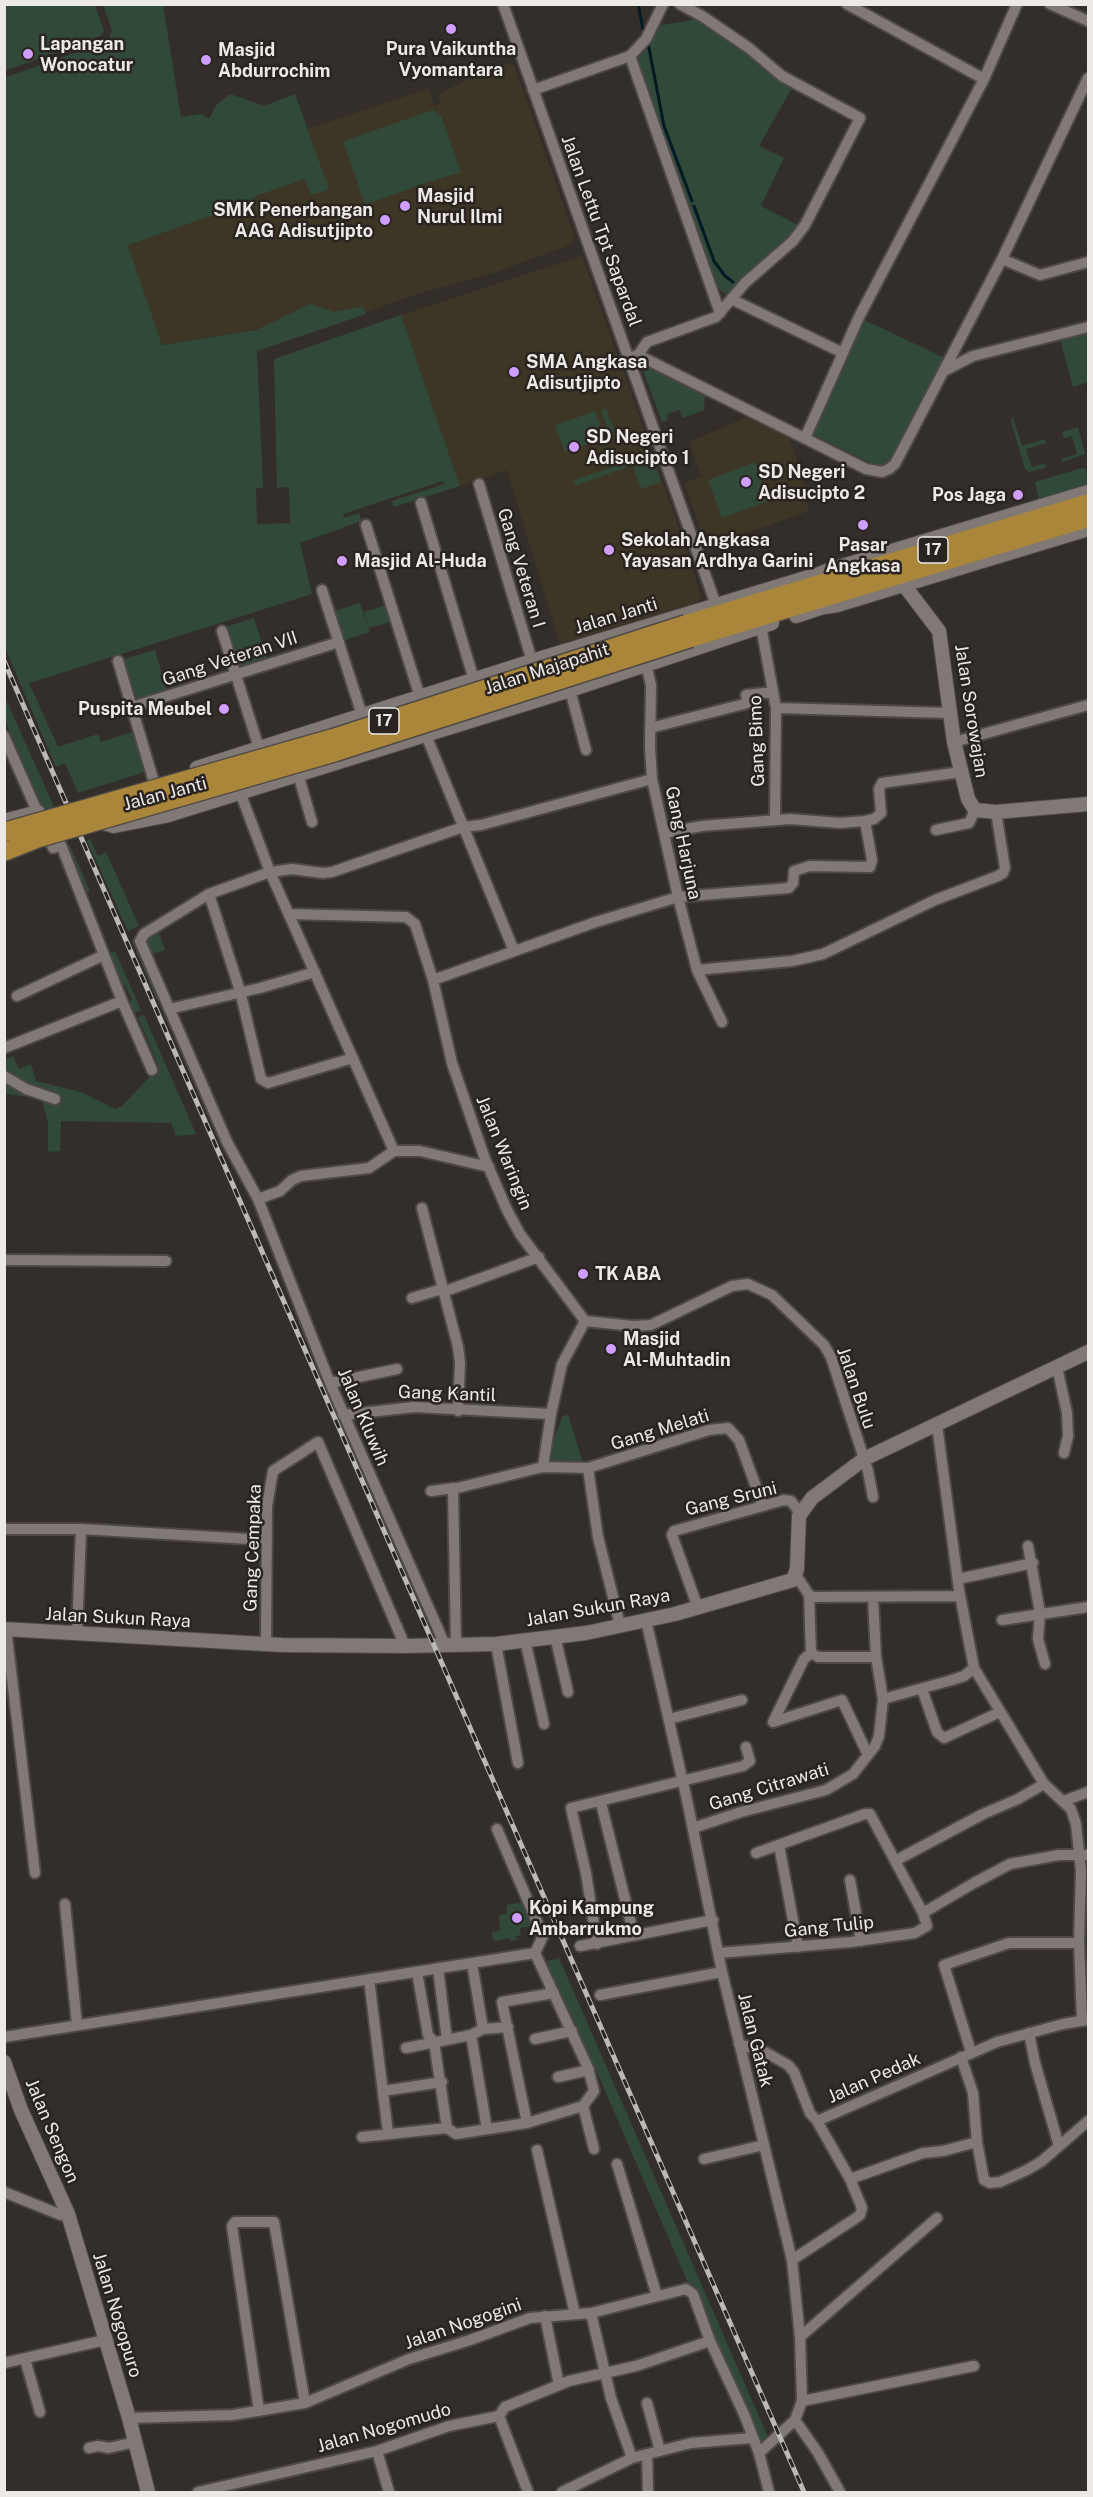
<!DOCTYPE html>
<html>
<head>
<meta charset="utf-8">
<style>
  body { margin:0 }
  #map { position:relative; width:1093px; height:2497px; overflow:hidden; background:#342e2b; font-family:"Public Sans",sans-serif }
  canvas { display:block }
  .frame { position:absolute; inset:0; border:6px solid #ede9e7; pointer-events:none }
</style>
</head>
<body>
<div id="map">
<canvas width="1093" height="2497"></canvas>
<div class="frame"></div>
</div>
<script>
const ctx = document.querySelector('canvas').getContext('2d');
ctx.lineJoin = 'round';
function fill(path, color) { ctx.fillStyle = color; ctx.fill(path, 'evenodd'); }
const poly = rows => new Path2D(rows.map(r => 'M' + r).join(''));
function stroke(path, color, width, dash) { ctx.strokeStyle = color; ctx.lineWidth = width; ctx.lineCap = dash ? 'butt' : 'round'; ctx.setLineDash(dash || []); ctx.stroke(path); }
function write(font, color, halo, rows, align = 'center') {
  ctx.font = font + ' "Public Sans",sans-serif'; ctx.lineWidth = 5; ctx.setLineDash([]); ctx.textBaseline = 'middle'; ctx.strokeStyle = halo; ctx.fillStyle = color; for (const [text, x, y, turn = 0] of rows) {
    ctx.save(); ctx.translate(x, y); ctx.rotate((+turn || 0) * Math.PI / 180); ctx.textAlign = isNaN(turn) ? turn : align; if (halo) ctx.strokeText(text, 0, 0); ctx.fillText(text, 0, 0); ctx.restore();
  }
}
fill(poly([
  [510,62,514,65,575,238,567,246,496,272,417,294,369,311,162,345,128,245,254,201,253,197,305,179,328,189,308,129,428,89,434,106,441,103,438,94,488,70],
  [582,256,691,562,701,599,697,602,560,644,507,470,460,486,401,315],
  [745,418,789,437,809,497,805,498,809,511,707,547,684,483,702,476,689,442]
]), '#3e3625');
fill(poly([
  [5,4,95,5,104,31,100,36,5,71],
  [103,5,163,5,181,117,202,114,209,119,216,105,230,94,264,106,295,94,329,189,311,195,305,179,253,197,254,201,128,245,162,345,256,330,310,304,334,312,363,306,366,314,257,351,263,488,256,488,257,524,290,523,289,487,277,488,274,359,401,315,460,486,394,507,392,501,444,484,443,481,343,514,344,518,359,513,362,521,300,543,312,594,29,683,58,747,98,734,101,742,135,731,148,771,78,793,65,763,56,767,5,648,4,78,108,41,112,30],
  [698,19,793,86,759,146,784,158,761,206,800,226,728,293,725,294,714,284,636,61,638,54,651,41,657,26],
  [433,110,441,116,461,172,422,184,365,205,343,141],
  [862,319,945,358,892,459,889,463,879,467,812,434],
  [1088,331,1088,382,1073,387,1060,340,1062,336],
  [645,365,651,365,705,395,704,410,683,418,679,410,667,414,668,420,662,422,642,368],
  [606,408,615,434,610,436,601,410],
  [595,411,605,438,565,452,555,425],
  [1015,416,1013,418,1022,446,1045,439,1046,443,1026,449,1032,467,1046,463,1045,468,1029,472,1025,469,1011,421,1013,417],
  [1078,427,1085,454,1062,462,1061,459,1077,454,1072,436,1064,438,1062,432],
  [653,459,661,482,641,489,633,467],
  [755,462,769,501,722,518,708,480],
  [624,463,628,467,576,485,574,480],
  [1082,468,1086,469,1088,485,1039,500,1035,482],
  [360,603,370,632,345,640,335,611],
  [389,604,394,621,369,628,364,612],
  [254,618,267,659,239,668,226,627],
  [155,650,167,691,137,700,124,659],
  [4,695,55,809,45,813,5,721],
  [90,839,98,856,106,852,139,926,128,931,87,841],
  [69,844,90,891,82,895,63,847],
  [158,930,165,950,150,955,143,939],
  [136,939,161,998,157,1000,132,941],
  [115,951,141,1010,131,1014,127,1003,132,1000,125,985,120,987,106,955],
  [144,1015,196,1134,176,1136,171,1123,61,1121,60,1151,48,1152,48,1122,41,1098,5,1094,4,1060,13,1056,19,1069,31,1064,36,1081,81,1092,115,1109,122,1106,159,1067,138,1017],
  [568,1414,582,1460,580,1466,550,1465,554,1440,562,1417],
  [523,1902,532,1926,520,1928,521,1935,516,1936,517,1940,511,1941,510,1938,493,1941,492,1932,500,1931,499,1915,507,1914,507,1905],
  [559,1958,768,2437,758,2445,596,2070,549,1973,547,1961]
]), '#314939');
stroke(poly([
  [638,4,644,34],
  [648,43,664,126,692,201],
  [694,206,714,261,725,276,733,282]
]), '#001b23', 3);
const minor = poly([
  [503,4,716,605],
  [1050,4,1088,21],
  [630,56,720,313],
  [984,79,1017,4],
  [533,90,630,56,646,39,663,4],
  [1002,259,1040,275,1088,262],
  [731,299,843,353],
  [638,355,647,342,716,317,745,283,793,241,805,225,860,118,782,76,749,48,702,16,680,4],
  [629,358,638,355,866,469,882,472,889,469,895,464,1002,259,1088,78],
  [944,371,973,356,1088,327],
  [805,438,859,317,984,79,847,4],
  [479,484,532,661],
  [421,503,474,680],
  [366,525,420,697],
  [322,590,362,715],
  [761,626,776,708,775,820],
  [222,631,259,748],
  [118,661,154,782],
  [646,664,651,685,650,747,652,779,678,897,697,970,722,1022],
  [570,690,586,750],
  [132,707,339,642],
  [776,708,949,713],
  [650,728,748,703,746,695,773,692],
  [426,735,514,951],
  [4,736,40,818],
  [954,742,1088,705],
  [298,774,312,822],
  [240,792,270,872,394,1151],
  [936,830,969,823,975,810],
  [47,833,53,848,61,845,122,1001,152,1070],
  [664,833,702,826,790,819,840,823,865,821,874,819,881,813,879,789,882,783,961,772],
  [209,894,240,991,261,1079,268,1083,353,1058],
  [289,914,406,917,415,924,433,980,452,1063,485,1159,507,1210,520,1234,585,1321,562,1364,551,1414,543,1467,588,1468,598,1537,620,1625],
  [697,970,792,961,823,954,935,900,998,876,1003,873,1005,868,996,812],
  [433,980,596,922,678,897,789,888,793,883,794,871,810,866,870,867,872,860,865,821],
  [17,996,104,955],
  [169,1009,260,988,315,972],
  [4,1048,122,1001],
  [4,1076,26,1089,55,1099],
  [258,1199,280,1191,292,1180,301,1176,369,1168,394,1151,420,1151,489,1167],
  [422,1208,458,1347,460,1363,458,1411],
  [4,1260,166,1261],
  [443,1292,539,1257],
  [412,1298,442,1289],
  [585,1321,633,1326,651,1325,732,1286,748,1284,772,1295,824,1345,831,1357,868,1471,873,1497],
  [1057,1367,1067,1413,1068,1436,1064,1453],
  [330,1383,397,1369],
  [343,1415,414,1407,551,1414],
  [937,1425,959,1590,974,1668,1044,1784,1071,1809,1076,1824,1081,1871,1079,1942,1082,2021],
  [588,1468,709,1430,728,1428,739,1440,763,1506],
  [431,1491,454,1488],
  [4,1529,81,1529,267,1540],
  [1028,1546,1040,1613,1038,1639,1045,1664],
  [796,1575,809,1595,814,1597,960,1596],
  [958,1579,1033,1563],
  [873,1597,876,1657],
  [698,1608,672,1535,674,1531,784,1500,791,1501,800,1513],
  [646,1620,687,1800,722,1972,792,2260,800,2337,802,2401,795,2420,759,2453],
  [1002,1620,1088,1607],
  [6,1628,35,1873],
  [77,1634,81,1529],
  [555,1636,568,1692],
  [525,1640,544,1724],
  [266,1644,267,1506,273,1471,318,1442,405,1646],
  [496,1644,518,1763],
  [445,1645,330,1383,258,1199,227,1142,140,941,144,934,209,894,270,872,292,869,323,873,332,872,463,827,481,825,652,779],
  [456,1645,453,1489,543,1467],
  [922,1689,937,1732,944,1738,1000,1712],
  [883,1699,952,1680,964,1676,974,1668],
  [669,1719,742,1700],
  [773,1722,842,1700,868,1755],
  [773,1722,804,1659,811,1653],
  [1064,1801,1088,1792],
  [602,1807,634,1935],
  [693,1828,741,1812,826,1790,853,1774,875,1746,879,1736,883,1699,876,1657,818,1657,811,1653,809,1595],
  [779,1845,798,1947],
  [895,1861,983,1814,1018,1799,1044,1784],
  [850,1880,861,1941],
  [65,1904,77,2025],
  [923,1913,974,1883,1010,1864,1059,1855,1088,1855],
  [597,1944,586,1873,571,1808,743,1766,750,1761,746,1747],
  [580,1946,713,1920],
  [535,1953,588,2068,594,2091,583,2106,594,2149],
  [719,1953,851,1942,915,1933,927,1926,923,1913,870,1814,865,1814,756,1853],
  [472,1963,483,2029],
  [438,1968,447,2040],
  [417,1972,428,2035,434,2042,447,2128],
  [369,1979,388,2133],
  [600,1995,722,1972],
  [1029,2033,1035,2063,1059,2146],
  [471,2035,487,2129],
  [4,2037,535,1953,543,1936,497,1829],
  [535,2039,572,2031],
  [739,2044,765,2052,788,2065,794,2072,810,2113,817,2121],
  [406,2048,471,2035,483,2029,508,2027],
  [971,2052,944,1965,1009,1943,1079,1943],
  [961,2057,973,2093,977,2142,984,2180,990,2183,1000,2182,1027,2170,1042,2161,1088,2121],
  [558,2077,589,2070],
  [383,2091,442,2082],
  [527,2123,502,2002,554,1993],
  [362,2137,447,2128,456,2134,527,2123,583,2106],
  [537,2150,575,2314],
  [704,2159,764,2145],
  [617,2164,657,2296],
  [850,2179,923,2153,943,2151,977,2142],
  [4,2192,61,2215,68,2214],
  [792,2260,853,2220,860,2215,862,2208,850,2179,817,2121,997,2042,1063,2024,1087,2020],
  [591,2313,611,2398,632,2458],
  [545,2316,559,2385],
  [800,2337,937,2218],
  [25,2359,40,2412],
  [4,2363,105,2340],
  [802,2401,974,2366],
  [647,2403,660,2451],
  [259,2411,232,2226,235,2222,274,2222,305,2403],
  [499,2416,505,2407,569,2381,636,2366,710,2341],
  [129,2418,233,2415,305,2403,409,2359,470,2340,530,2318,591,2313,686,2289,693,2294,710,2341,744,2414,759,2453,769,2492],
  [795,2420,818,2453,840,2492],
  [89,2448,98,2446,109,2448,135,2442],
  [377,2451,389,2492],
  [647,2454,648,2492],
  [198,2492,377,2451,449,2426,499,2416,528,2492],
  [562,2492,632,2458,691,2443,752,2438]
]);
const tertiary = poly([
  [802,581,829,570,1088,492],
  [904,585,939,631,954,742,968,799,975,810,996,812,1088,804],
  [811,609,837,605,1088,529],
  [796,616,820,608],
  [197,768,532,661,809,577],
  [102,817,104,823,114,826,165,816,570,690,772,623],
  [4,821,38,812],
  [4,1629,282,1645,405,1646,496,1644,586,1633,675,1614,793,1580,797,1569,799,1516,812,1498,864,1459,1088,1352],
  [4,2062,21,2110,68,2214,129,2418,148,2492]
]);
const trunk = poly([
  [686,624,1088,503],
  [691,638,1088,518]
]);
stroke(minor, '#4e4947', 14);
stroke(tertiary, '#4e4947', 16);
stroke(trunk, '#4e4947', 21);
stroke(minor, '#807976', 10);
stroke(tertiary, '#807976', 14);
stroke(trunk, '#a9863a', 18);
const rail = poly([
  [4,661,804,2492]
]);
stroke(rail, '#bdb9b7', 5);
stroke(rail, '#2a2421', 3, [9]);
const trunkBridge = poly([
  [4,832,333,738,686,624],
  [4,852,39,838,336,752,691,638]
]);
stroke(trunkBridge, '#4e4947', 21, []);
stroke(trunkBridge, '#a9863a', 18);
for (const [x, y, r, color] of [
  [451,29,6,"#cf9eff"],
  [28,54,6,"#cf9eff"],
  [206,60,6,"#cf9eff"],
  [405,206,6,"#cf9eff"],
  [385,220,6,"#cf9eff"],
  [514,372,6,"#cf9eff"],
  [574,447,6,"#cf9eff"],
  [746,482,6,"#cf9eff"],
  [1018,495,6,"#cf9eff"],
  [863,525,6,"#cf9eff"],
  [609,550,6,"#cf9eff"],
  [342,561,6,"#cf9eff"],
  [224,709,6,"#cf9eff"],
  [583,1274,6,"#cf9eff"],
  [611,1349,6,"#cf9eff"],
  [517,1918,6,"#cf9eff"]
]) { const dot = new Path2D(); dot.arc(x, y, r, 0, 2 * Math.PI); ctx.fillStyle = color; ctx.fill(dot); stroke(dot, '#2a2421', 2); }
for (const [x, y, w] of [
  [933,550,30],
  [384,721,30]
]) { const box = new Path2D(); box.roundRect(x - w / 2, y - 13, w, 26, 4.5); ctx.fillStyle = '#2a2421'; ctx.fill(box); stroke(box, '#ede9e7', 1.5); }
write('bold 16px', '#ede9e7', null, [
  ["17",933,550],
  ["17",384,721]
]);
write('bold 18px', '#ede9e7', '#2a2421', [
  ["Lapangan",40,44],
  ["Wonocatur",40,65],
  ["Pura Vaikuntha",451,49,"center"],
  ["Vyomantara",451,70,"center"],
  ["Masjid",218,50],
  ["Abdurrochim",218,71],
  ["Masjid",417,196],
  ["Nurul Ilmi",417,217],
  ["SMK Penerbangan",373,210,"right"],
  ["AAG Adisutjipto",373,231,"right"],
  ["SMA Angkasa",526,362],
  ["Adisutjipto",526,383],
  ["SD Negeri",586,437],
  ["Adisucipto 1",586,458],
  ["SD Negeri",758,472],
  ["Adisucipto 2",758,493],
  ["Pos Jaga",1006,495,"right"],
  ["Sekolah Angkasa",621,540],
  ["Yayasan Ardhya Garini",621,561],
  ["Pasar",863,545,"center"],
  ["Angkasa",863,566,"center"],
  ["Masjid Al-Huda",354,561],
  ["Puspita Meubel",212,709,"right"],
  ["TK ABA",595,1274],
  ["Masjid",623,1339],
  ["Al-Muhtadin",623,1360],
  ["Kopi Kampung",529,1908],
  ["Ambarrukmo",529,1929]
], 'left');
write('18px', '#ede9e7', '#2a2421', [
  ["Jalan Lettu Tpt Sapardal",601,231,70],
  ["Gang Veteran I",521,568,73],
  ["Jalan Janti",616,616,-17],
  ["Gang Veteran VII",230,659,-18],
  ["Jalan Majapahit",547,669,-18],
  ["Jalan Sorowajan",971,711,81],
  ["Gang Bimo",757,741,-92],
  ["Jalan Janti",165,794,-15],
  ["Gang Harjuna",683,843,78],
  ["Jalan Waringin",504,1153,68],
  ["Jalan Bulu",856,1388,71],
  ["Gang Kantil",447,1394,2],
  ["Jalan Kluwih",363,1417,67],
  ["Gang Melati",660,1430,-17],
  ["Gang Sruni",731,1499,-14],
  ["Gang Cempaka",253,1548,-88],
  ["Jalan Sukun Raya",598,1608,-10],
  ["Jalan Sukun Raya",118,1618,3],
  ["Gang Citrawati",769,1787,-17],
  ["Gang Tulip",829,1927,-6],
  ["Jalan Gatak",755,2040,76],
  ["Jalan Pedak",874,2078,-24],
  ["Jalan Sengon",52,2131,67],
  ["Jalan Nogopuro",117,2315,73],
  ["Jalan Nogogini",463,2324,-19],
  ["Jalan Nogomudo",384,2428,-16]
]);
</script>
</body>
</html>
